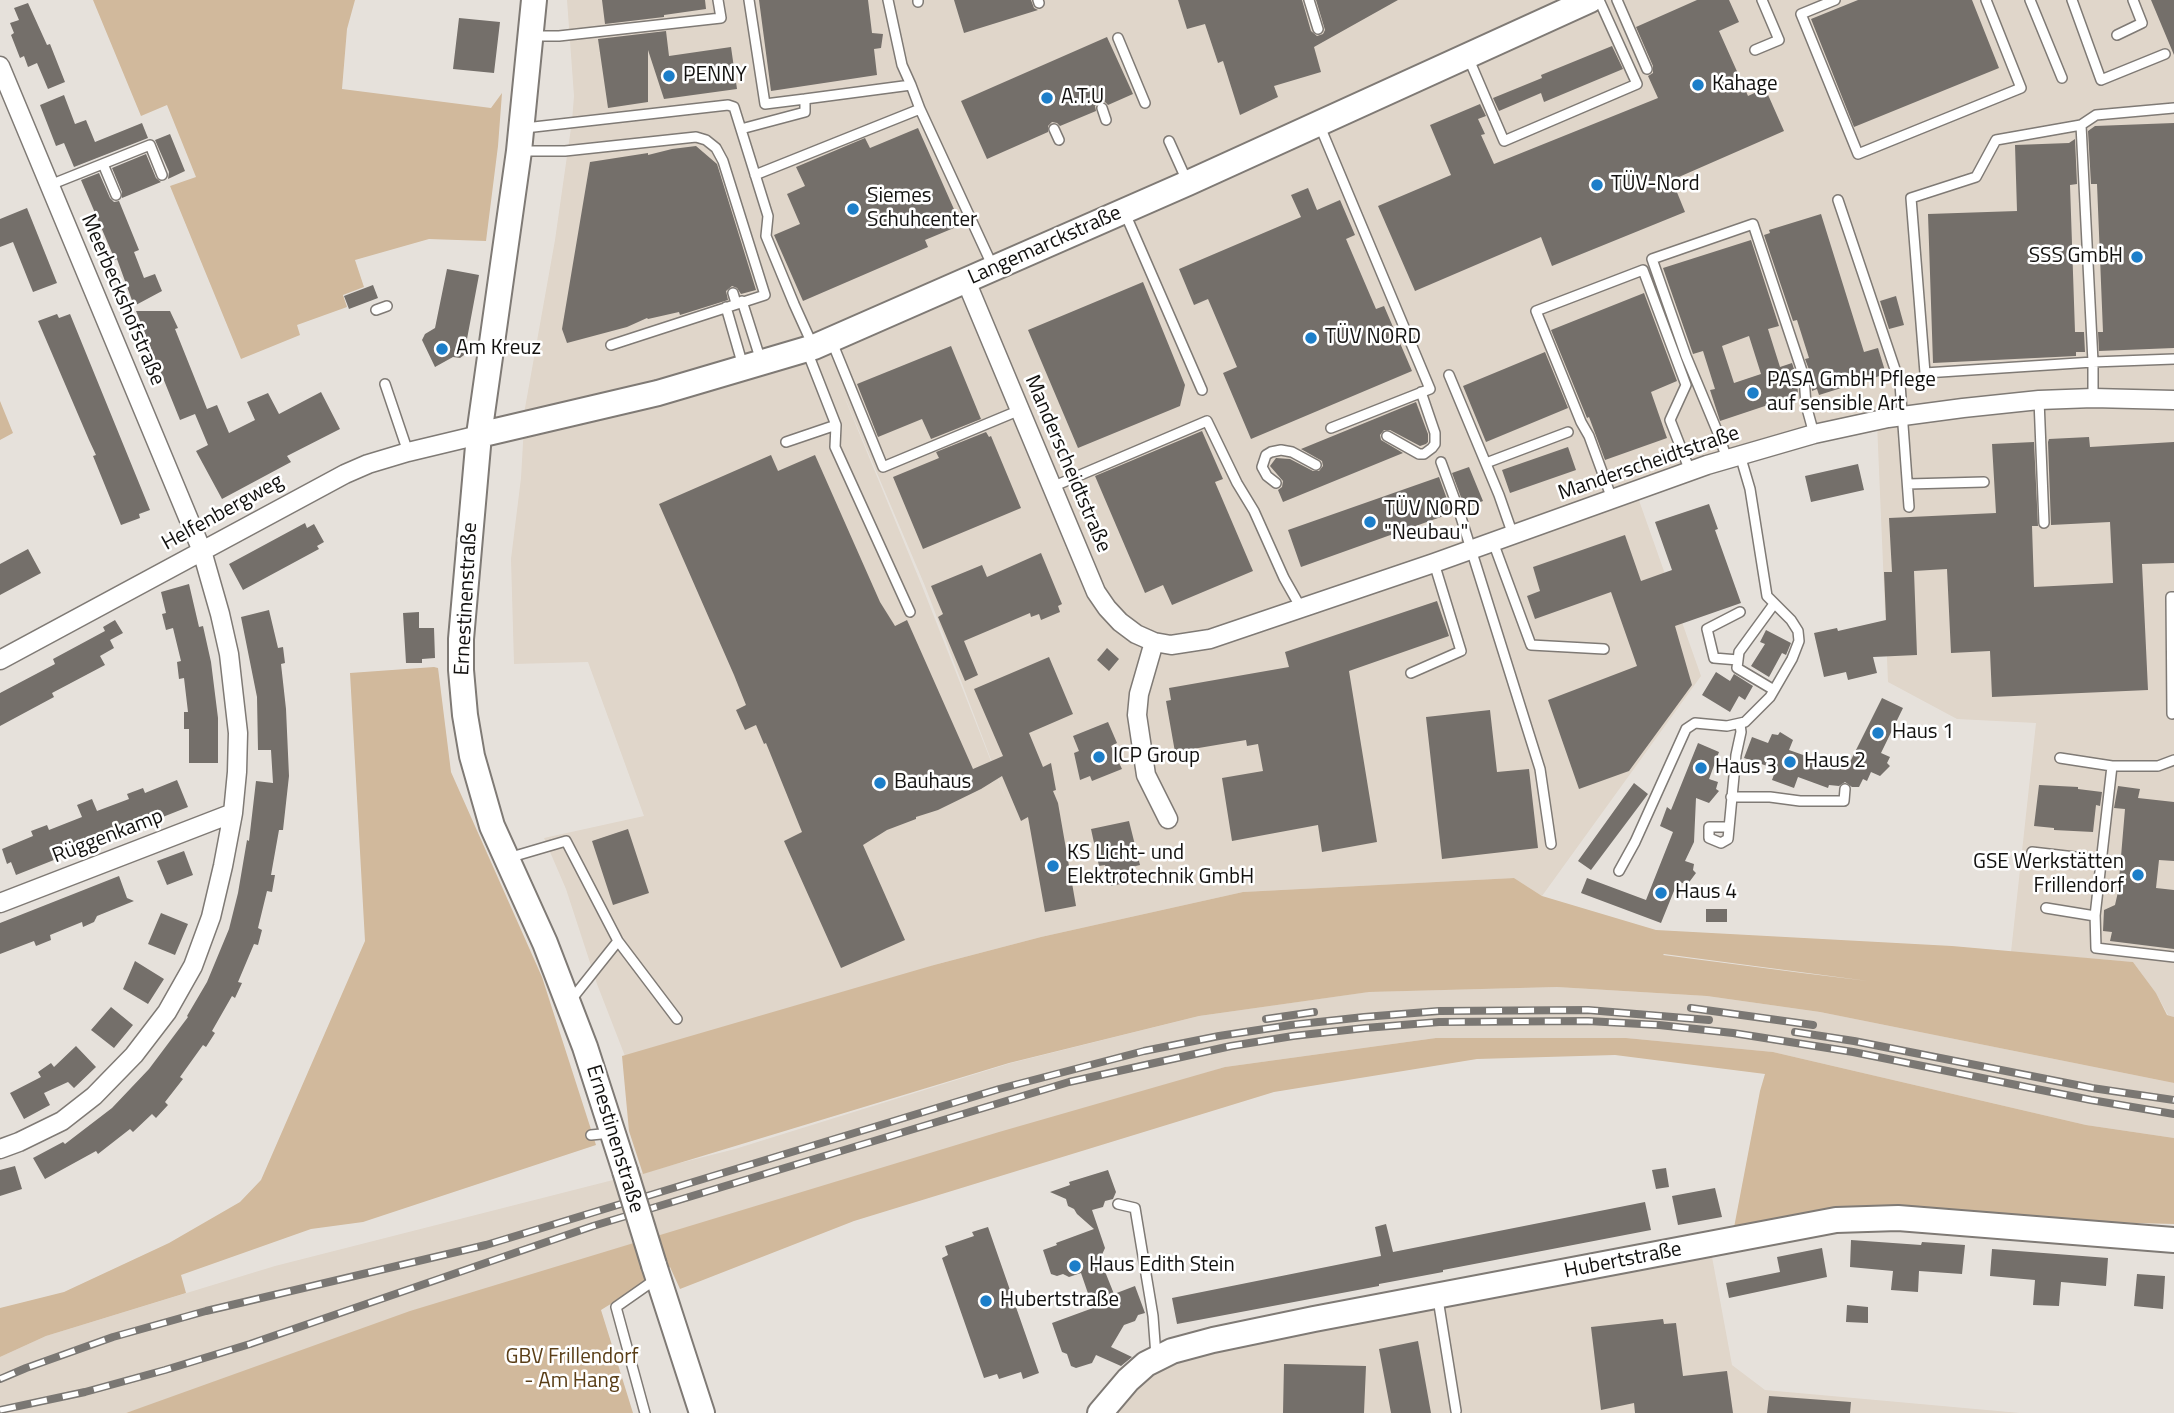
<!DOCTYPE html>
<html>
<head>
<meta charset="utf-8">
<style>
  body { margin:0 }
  canvas { display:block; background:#e6e1db }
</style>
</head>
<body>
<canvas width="2174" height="1413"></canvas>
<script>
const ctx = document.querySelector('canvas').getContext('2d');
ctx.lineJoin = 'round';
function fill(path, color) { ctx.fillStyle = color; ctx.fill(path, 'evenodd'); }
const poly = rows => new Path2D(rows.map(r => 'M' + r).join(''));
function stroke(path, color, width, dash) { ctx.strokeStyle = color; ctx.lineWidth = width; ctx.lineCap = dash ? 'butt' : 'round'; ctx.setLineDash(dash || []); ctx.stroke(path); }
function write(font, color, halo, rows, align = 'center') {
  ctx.font = font + ' "Titillium Web",sans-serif'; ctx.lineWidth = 5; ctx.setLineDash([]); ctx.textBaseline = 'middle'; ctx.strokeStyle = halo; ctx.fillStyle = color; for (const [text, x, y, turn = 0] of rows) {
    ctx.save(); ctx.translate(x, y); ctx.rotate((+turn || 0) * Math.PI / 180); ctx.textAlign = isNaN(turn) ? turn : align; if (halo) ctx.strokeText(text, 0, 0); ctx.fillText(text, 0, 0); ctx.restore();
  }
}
fill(poly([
  [567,0,2174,0,2174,1017,2168,1015,2156,993,2133,962,2011,952,2036,723,1957,719,1888,682,1877,423,1635,489,1701,676,1542,896,1514,878,1243,892,1041,937,934,965,630,1069,597,984,566,889,544,838,644,816,588,662,514,664,511,559,521,478,525,408,555,240,572,121,574,96],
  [837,379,925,586,1009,807,922,586],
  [1557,987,1707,996,1820,1012,2174,1083,2174,1138,2086,1125,1773,1052,1626,1038,1436,1038,1225,1067,126,1413,0,1413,0,1357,46,1336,275,1266,735,1149,1011,1063,1199,1016,1368,992],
  [1710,1246,1732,1365,1765,1390,2020,1413,1104,1413,1148,1365]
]), '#e0d6ca');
fill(poly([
  [93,0,355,0,347,29,342,89,491,108,502,93,498,146,486,241,429,239,355,260,364,287,343,295,347,307,297,325,300,335,241,359,170,186,196,177,167,105,141,116],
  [0,401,13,433,0,440],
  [434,667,438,668,451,772,542,977,596,1145,363,1222,311,1229,181,1275,186,1293,46,1336,0,1357,0,1308,64,1292,169,1243,240,1202,261,1180,365,941,350,673],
  [1514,878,1542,896,1656,930,1952,946,2133,962,2156,993,2167,1015,2174,1017,2174,1083,1820,1012,1707,996,1557,987,1369,992,1199,1016,1009,1063,643,1174,629,1131,622,1056,934,965,1041,937,1243,892],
  [1663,955,1664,954,1868,981,1802,973],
  [1436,1038,1626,1038,1773,1052,2086,1125,2174,1138,2174,1224,1900,1217,1732,1238,1760,1091,1765,1074,1615,1055,1477,1059,1274,1092,854,1221,680,1289,670,1267,601,1310,633,1413,126,1413,410,1311,999,1132,1225,1067]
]), '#d1b99c');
fill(poly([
  [602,0,705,0,706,9,664,15,664,17,605,24],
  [759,0,868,0,872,33,883,34,881,48,874,49,877,75,771,91],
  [954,0,1031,0,1034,8,1038,10,964,33],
  [1178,0,1302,0,1311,31,1317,36,1323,34,1325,30,1316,0,1398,0,1314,47,1321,72,1274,86,1278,97,1240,115,1223,61,1218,63,1205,24,1187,29],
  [1697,0,1729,0,1739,22,1719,31,1748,96,1765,88,1784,131,1672,180,1685,212,1552,266,1541,237,1415,291,1378,206,1451,175,1430,125,1480,104,1486,116,1478,119,1485,134,1481,135,1494,164,1658,98,1648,76,1653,73,1653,66,1636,27],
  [1858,0,1972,0,1999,68,1854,127,1811,19],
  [2151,0,2174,0,2174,55],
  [28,3,47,45,50,44,65,82,48,89,37,63,28,67,24,56,20,58,11,35,14,33,10,23,19,20,14,8],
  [459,18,500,22,494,73,453,69],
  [666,31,669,56,731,47,737,89,664,99,648,50,648,102,608,108,598,39],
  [1107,37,1133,94,1108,105,1104,101,1099,102,1095,106,1096,111,1060,126,1057,123,1052,122,1048,126,1048,132,987,159,961,101],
  [1612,46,1623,69,1544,102,1541,93,1499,111,1493,98,1542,78,1541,75],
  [64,95,75,124,86,120,95,142,142,123,148,138,74,167,64,143,56,146,40,105],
  [2174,123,2174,348,2099,351,2098,332,2103,332,2097,184,2091,184,2088,131,2095,126],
  [918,128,961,225,925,240,928,247,803,301,774,235,800,224,787,194,805,186,796,167,865,138,870,148],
  [170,134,185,171,168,179,169,172,155,140],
  [2075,139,2077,184,2070,185,2075,332,2084,332,2085,352,2076,352,2076,356,1933,363,1928,214,2017,211,2015,145,2069,143],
  [696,146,717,164,756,290,741,294,737,288,732,286,726,291,728,300,680,315,679,312,648,319,647,318,627,327,567,343,562,329,590,162,648,153,648,155,672,149],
  [146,154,156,178,161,182,122,198,122,192,112,168],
  [99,173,110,198,114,202,119,201,139,250,134,252,144,278,155,274,162,291,134,306,117,259,115,260,81,180],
  [1308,188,1317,210,1340,200,1355,235,1346,239,1376,309,1384,306,1412,371,1251,439,1223,373,1237,367,1208,299,1194,305,1179,269,1301,217,1291,195],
  [27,208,57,283,33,292,13,242,0,247,0,219],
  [1821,214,1864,352,1878,348,1886,374,1819,395,1817,389,1812,391,1811,375,1805,359,1809,358,1797,320,1793,321,1764,235,1770,233,1769,230],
  [1751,240,1779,326,1768,329,1780,367,1792,363,1797,378,1798,395,1720,421,1710,390,1715,389,1703,351,1693,354,1663,268],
  [1749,336,1761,374,1734,383,1722,346],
  [447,269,479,275,464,355,460,358,453,357,435,367,422,340,425,334,435,328],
  [1143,282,1185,385,1180,406,1078,448,1028,330],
  [373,285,378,298,349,309,344,296],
  [1644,293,1677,381,1651,392,1667,438,1605,460,1589,417,1587,418,1551,330],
  [1896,296,1904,325,1889,329,1880,301],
  [136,311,170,311,178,328,175,329,207,409,217,405,229,433,255,420,247,402,268,393,279,414,321,392,340,429,287,456,291,462,222,499,196,451,208,445,195,414,180,420],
  [57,314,59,318,70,314,150,510,139,514,140,518,121,525,93,456,96,455,89,440,38,321],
  [951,346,981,419,931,439,922,419,878,437,857,384],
  [1545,352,1568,408,1486,442,1463,386],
  [1416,402,1428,434,1428,442,1426,444,1420,446,1390,430,1384,430,1380,435,1381,440,1403,453,1283,502,1278,490,1282,487,1283,481,1270,466,1276,458,1290,459,1313,471,1319,471,1323,466,1322,461,1301,449],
  [1202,431,1223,479,1215,482,1253,571,1172,605,1163,585,1145,593,1095,476],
  [986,432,989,437,991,436,1021,508,923,549,893,477,939,458,936,452],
  [2089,437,2090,447,2174,442,2174,563,2142,564,2148,690,1992,697,1990,651,1951,653,1947,569,1914,571,1917,655,1873,657,1877,673,1848,680,1846,672,1824,677,1814,633,1837,628,1838,631,1886,620,1884,572,1892,572,1889,518,1996,513,1992,444,2034,442,2038,526,2032,526,2034,587,2113,583,2110,522,2051,525,2048,442,2049,439],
  [1568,447,1576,470,1510,493,1502,470],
  [771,455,778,471,815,455,880,602,895,626,907,620,973,769,1003,756,974,689,1049,657,1073,714,1029,733,1043,767,1051,763,1056,790,1053,791,1058,803,1076,906,1045,912,1028,817,1021,821,1002,776,981,789,938,810,916,817,916,819,887,830,863,845,905,940,841,968,784,841,802,832,766,743,764,744,756,725,745,730,736,710,746,705,734,675,659,504],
  [1858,464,1864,490,1811,502,1805,476],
  [1469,467,1483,501,1465,508,1452,473],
  [1439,477,1452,513,1301,567,1288,530],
  [1709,504,1718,529,1715,530,1741,603,1675,626,1692,685,1629,771,1579,789,1548,700,1637,666,1611,592,1535,619,1527,596,1540,591,1533,567,1625,535,1641,581,1672,570,1655,522],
  [305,523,307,528,314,524,324,542,317,546,319,549,243,590,229,564],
  [28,549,41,573,0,595,0,564],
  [1041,553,1062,604,1058,606,1060,612,1041,620,1039,614,1031,617,1030,613,964,641,978,675,965,681,938,617,943,614,931,586,982,565,987,577],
  [189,584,199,627,203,626,211,662,218,718,218,763,189,763,189,729,184,729,184,712,188,712,184,678,179,679,177,662,181,661,173,628,166,630,162,614,166,613,161,592],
  [1437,601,1449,636,1349,671,1377,842,1322,852,1318,825,1232,841,1222,778,1263,771,1258,744,1247,746,1246,740,1175,752,1166,701,1171,700,1169,688,1289,667,1285,652],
  [269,610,278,648,283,647,285,663,281,664,286,709,289,776,283,830,279,830,271,875,275,875,272,892,267,891,258,928,262,930,258,945,254,944,238,982,242,983,235,998,232,996,212,1031,215,1033,206,1047,203,1045,180,1077,183,1079,165,1102,168,1105,156,1118,152,1114,133,1132,130,1129,98,1154,96,1151,45,1179,33,1158,63,1142,65,1144,112,1108,149,1069,188,1017,187,1016,207,982,229,929,238,893,247,840,249,841,256,781,273,783,271,750,258,750,257,697,241,617],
  [419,612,419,628,434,628,435,658,422,659,422,663,406,663,403,613],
  [115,620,123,633,110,640,114,648,100,656,105,665,52,693,54,697,0,726,0,693,55,664,53,659,105,631,103,627],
  [1766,630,1791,643,1786,655,1782,653,1769,677,1751,666,1765,644,1760,642],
  [1107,648,1119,659,1109,671,1097,660],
  [1716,672,1730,681,1734,674,1753,686,1745,700,1739,696,1730,712,1702,695],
  [1882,698,1903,708,1881,753,1890,757,1887,763,1890,766,1880,776,1871,772,1867,781,1863,779,1859,787,1852,787,1845,782,1839,786,1829,785,1828,788,1798,777,1794,788,1772,780,1776,769,1744,758,1752,737,1768,743,1772,734,1778,735,1780,732,1793,740,1789,750,1846,770],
  [1490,710,1497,772,1529,769,1538,848,1442,859,1426,717],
  [1108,722,1117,743,1111,746,1122,769,1092,781,1090,776,1080,780,1074,753,1079,751,1073,736],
  [1698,743,1719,752,1709,779,1718,782,1716,789,1719,791,1709,803,1696,798,1694,842,1685,861,1694,864,1693,870,1696,873,1687,885,1678,881,1661,923,1581,893,1587,878,1646,900,1673,832,1660,826,1667,807,1671,810],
  [177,780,188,807,16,875,11,862,7,864,2,849,33,836,31,831,47,825,49,830,82,817,77,805,92,799,97,811,129,799,127,794,143,788,145,793],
  [1634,783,1648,794,1591,870,1578,861],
  [2039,785,2078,787,2078,789,2102,792,2100,806,2096,805,2093,832,2054,830,2054,828,2034,826],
  [2118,786,2140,789,2138,798,2174,802,2174,861,2159,860,2156,888,2174,890,2174,949,2110,941,2112,932,2103,931,2104,910,2115,905,2118,892,2125,809,2114,808],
  [1129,821,1140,865,1132,867,1135,881,1111,886,1105,865,1099,866,1091,829],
  [628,829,649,893,613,905,592,841],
  [184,851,193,875,167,885,157,861],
  [119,876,127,898,134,901,97,916,94,922,83,927,82,922,50,935,51,940,36,946,34,941,0,954,0,923],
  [1706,909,1727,909,1727,922,1706,922],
  [161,913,188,924,175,955,148,944],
  [135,961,164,979,148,1004,123,989],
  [111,1007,133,1025,114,1048,91,1030],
  [76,1046,96,1067,74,1088,68,1082,44,1093,50,1105,24,1119,10,1093,41,1077,38,1072,51,1063,54,1067],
  [15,1166,22,1189,0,1196,0,1170],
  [1666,1168,1669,1187,1656,1189,1652,1170],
  [1108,1170,1116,1192,1113,1199,1105,1201,1103,1207,1092,1210,1105,1248,1100,1259,1114,1294,1135,1286,1145,1313,1138,1315,1135,1321,1124,1325,1111,1347,1132,1357,1121,1366,1096,1355,1092,1363,1076,1368,1071,1366,1067,1354,1062,1352,1052,1323,1093,1308,1081,1273,1069,1277,1063,1274,1057,1276,1051,1274,1043,1250,1057,1245,1056,1243,1094,1229,1077,1214,1074,1209,1068,1206,1066,1199,1050,1192,1070,1185,1069,1182],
  [1715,1188,1722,1217,1678,1225,1672,1196],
  [1645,1202,1651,1230,1443,1270,1443,1272,1379,1284,1379,1286,1177,1324,1172,1298,1381,1256,1375,1227,1386,1224,1393,1252],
  [988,1227,1039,1373,1023,1379,1021,1372,999,1379,997,1374,984,1378,942,1258,948,1255,945,1246,974,1236,972,1232],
  [1851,1240,1921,1245,1922,1242,1965,1245,1962,1274,1919,1271,1918,1292,1891,1290,1893,1271,1850,1267],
  [1822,1248,1827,1277,1729,1298,1726,1283,1780,1272,1777,1257],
  [1992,1249,2108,1258,2106,1286,2061,1282,2059,1306,2033,1305,2035,1280,1990,1276],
  [2137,1274,2165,1276,2163,1309,2134,1306],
  [1847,1305,1868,1307,1868,1323,1846,1322],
  [1663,1319,1664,1324,1676,1323,1683,1376,1727,1371,1733,1413,1635,1413,1634,1403,1601,1410,1591,1327],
  [1418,1341,1431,1413,1391,1413,1379,1349],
  [1284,1364,1366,1366,1364,1413,1283,1413],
  [1769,1396,1851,1402,1850,1413,1767,1413]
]), '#746f6a');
const lane = poly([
  [749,0,765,104,805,99],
  [888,0,902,65,911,85],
  [918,0,918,2],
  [1038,0,1039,3],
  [1309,0,1318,29],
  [1617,0,1647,69],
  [1835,0,1801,14,1858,154,2021,88,1986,0],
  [2030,0,2062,78],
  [2072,0,2101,80,2165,54],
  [2117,35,2142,23,2133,0],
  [533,36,559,36,721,18,718,0],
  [1118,38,1145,103],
  [1755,50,1779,40,1762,0],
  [1468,57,1504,141,1637,84,1599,0],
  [1102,108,1106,120],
  [2174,108,2096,115,2081,125,1996,140,1976,177,1911,198,1925,373,2093,362,2174,359],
  [1319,124,1430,389,1331,428],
  [2081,125,2093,362,2093,398],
  [525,128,728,105,734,107,768,216,766,236,794,304,813,346],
  [741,129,805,112,805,99,911,85,920,109],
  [1054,129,1059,140],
  [1169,141,1187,181],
  [521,151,565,151,696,137,706,140,716,148,723,161,765,295,611,345],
  [103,164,116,195],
  [755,175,920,109,993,267],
  [50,185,150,145,162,175],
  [1838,200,1900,384,1909,507],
  [1124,211,1202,390],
  [733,293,736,303],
  [742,301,761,361],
  [726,307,743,366],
  [376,310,387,306],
  [832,342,883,467,1020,410],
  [1449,375,1499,495,1513,535],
  [385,384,408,452],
  [2039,400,2044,523],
  [836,425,835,447,910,612],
  [1387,436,1419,454,1424,454,1432,448,1435,444,1435,433,1421,392],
  [786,442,836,425,807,351],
  [1727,459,1718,433,1686,356,1652,259,1753,224,1804,377,1806,405,1814,434],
  [1441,462,1459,511,1540,769,1551,844],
  [1486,463,1568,432],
  [1276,483,1267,476,1262,467,1266,455,1271,452,1281,450,1292,452,1316,465],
  [1908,484,1984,482],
  [1052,487,1207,421,1237,483,1254,511,1284,578,1301,608],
  [1612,499,1589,436,1581,422,1536,311,1643,270,1686,385,1670,420,1690,471],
  [1493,542,1531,645,1604,649],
  [1738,660,1714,658,1707,629,1740,612],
  [1411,673,1461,651,1434,563],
  [1774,690,1737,668,1739,652,1774,604],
  [2172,714,2171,597,2174,597],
  [2060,758,2112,766,2158,766,2174,760],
  [1731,797,1770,797,1800,801,1844,801,1845,789],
  [1729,827,1709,827,1709,838,1721,843,1728,839,1736,755,1741,732,1740,724],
  [2032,852,2101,860],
  [508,858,566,841,618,941,677,1019],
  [1619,871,1635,842,1686,729,1695,723,1727,726,1745,722,1770,697,1792,659,1799,641,1798,631,1791,620,1767,596,1750,489,1740,455],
  [2046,908,2095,916,2112,766],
  [2095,913,2096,948,2174,957],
  [571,1000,618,941],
  [591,1135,611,1133],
  [1118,1204,1135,1208,1153,1316,1156,1356],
  [1438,1299,1456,1411],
  [645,1413,616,1307,656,1279]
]);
const street = poly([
  [0,66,202,551,220,614,229,654,238,733,237,772,233,813,223,866,211,917,193,966,167,1012,134,1055,94,1096,62,1121,19,1142,0,1149],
  [966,281,1096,592,1107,608,1120,622,1136,634,1154,642,1171,645,1210,639,1434,563,1707,465,1814,434,1888,418,1963,408,2039,400,2093,398,2174,400],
  [1154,642,1139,694,1137,715,1146,775,1168,819],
  [0,660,345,474,368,464,408,452,479,435],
  [0,903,233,813]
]);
const secondary = poly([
  [534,0,519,151,479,435,461,639,461,670,465,715,472,756,492,826,545,943,585,1047,625,1171],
  [479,435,658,393,814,347,1188,183,1590,0],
  [654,1265,702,1413],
  [1100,1413,1128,1380,1146,1364,1172,1351,1213,1340,1314,1319,1836,1220,1898,1218,2174,1240]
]);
stroke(lane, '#7f7a75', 12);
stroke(street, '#7f7a75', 21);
stroke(secondary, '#7f7a75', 28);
stroke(lane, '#fff', 9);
stroke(street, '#fff', 18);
stroke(secondary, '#fff', 24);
const rail = poly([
  [1691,1008,1813,1025],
  [1266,1019,1314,1012],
  [1795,1032,1854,1041,2092,1088,2174,1100],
  [0,1379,26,1368,113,1337,206,1311,486,1245,999,1089,1144,1051,1219,1036,1291,1025,1364,1017,1439,1011,1588,1010,1709,1020],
  [0,1410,85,1392,165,1370,250,1344,593,1226,1069,1082,1231,1046,1293,1036,1365,1028,1439,1022,1588,1021,1659,1025,1733,1033,1853,1052,2091,1100,2174,1114]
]);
stroke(rail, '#7a7773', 8);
stroke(rail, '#fff', 5, [16]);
const secondaryBridge = poly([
  [625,1171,654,1265]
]);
stroke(secondaryBridge, '#7f7a75', 28, []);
stroke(secondaryBridge, '#fff', 24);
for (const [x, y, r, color] of [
  [669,76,7,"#1c7ec9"],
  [1698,85,7,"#1c7ec9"],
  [1047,98,7,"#1c7ec9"],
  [1597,185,7,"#1c7ec9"],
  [853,209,7,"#1c7ec9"],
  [2137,257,7,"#1c7ec9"],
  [1311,338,7,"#1c7ec9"],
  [442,349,7,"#1c7ec9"],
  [1753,393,7,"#1c7ec9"],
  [1370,522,7,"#1c7ec9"],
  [1878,733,7,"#1c7ec9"],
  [1099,757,7,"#1c7ec9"],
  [1790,762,7,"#1c7ec9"],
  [1701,768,7,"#1c7ec9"],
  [880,783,7,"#1c7ec9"],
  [1053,866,7,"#1c7ec9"],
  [2138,875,7,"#1c7ec9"],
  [1661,893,7,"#1c7ec9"],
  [1075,1266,7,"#1c7ec9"],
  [986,1301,7,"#1c7ec9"]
]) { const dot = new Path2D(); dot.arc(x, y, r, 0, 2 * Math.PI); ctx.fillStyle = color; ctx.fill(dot); stroke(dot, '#fff', 2.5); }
write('21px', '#12110f', '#fff', [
  ["PENNY",683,76],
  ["Kahage",1712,85],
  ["A.T.U",1061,98],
  ["TÜV-Nord",1611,185],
  ["Siemes",867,197],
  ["Schuhcenter",867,221],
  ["SSS GmbH",2123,257,"right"],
  ["TÜV NORD",1325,338],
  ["Am Kreuz",456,349],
  ["PASA GmbH Pflege",1767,381],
  ["auf sensible Art",1767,405],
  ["TÜV NORD",1384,510],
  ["\"Neubau\"",1384,534],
  ["Haus 1",1892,733],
  ["ICP Group",1113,757],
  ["Haus 2",1804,762],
  ["Haus 3",1715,768],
  ["Bauhaus",894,783],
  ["KS Licht- und",1067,854],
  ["Elektrotechnik GmbH",1067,878],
  ["GSE Werkstätten",2124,863,"right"],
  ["Frillendorf",2124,887,"right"],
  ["Haus 4",1675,893],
  ["Haus Edith Stein",1089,1266],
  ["Hubertstraße",1000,1301]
], 'left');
write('21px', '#12110f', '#fff', [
  ["Langemarckstraße",1045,246,-24],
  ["Meerbeckshofstraße",122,300,67],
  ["Manderscheidtstraße",1067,464,67],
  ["Manderscheidtstraße",1649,464,-19],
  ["Helfenbergweg",223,513,-29],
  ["Ernestinenstraße",467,599,-87],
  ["Rüggenkamp",108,837,-21],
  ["Ernestinenstraße",614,1139,73],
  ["Hubertstraße",1623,1261,-11]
]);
write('21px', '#5a3e17', '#fff', [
  ["GBV Frillendorf",572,1358],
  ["- Am Hang",572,1382]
]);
</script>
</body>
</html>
